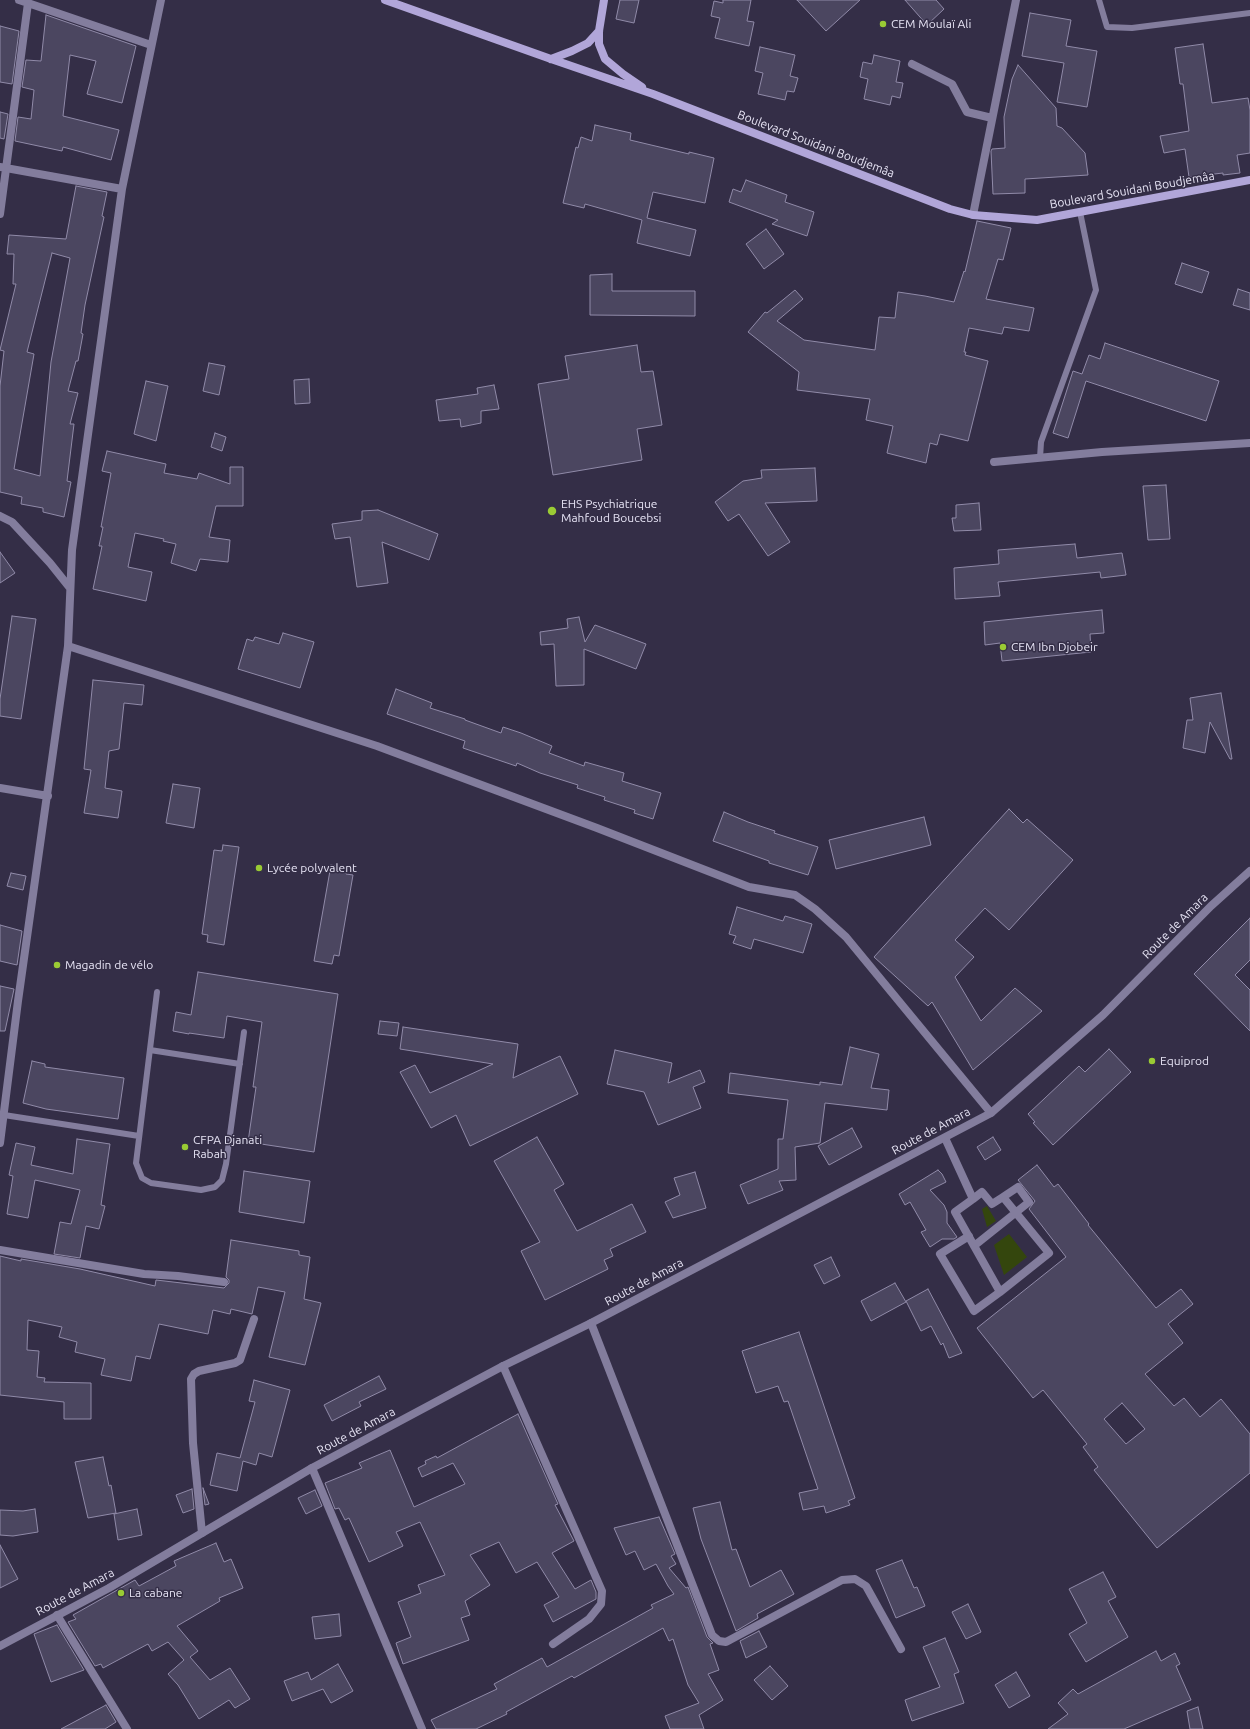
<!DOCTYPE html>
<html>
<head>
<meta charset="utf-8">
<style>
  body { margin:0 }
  canvas { display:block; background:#342e47 }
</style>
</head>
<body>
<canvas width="1250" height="1729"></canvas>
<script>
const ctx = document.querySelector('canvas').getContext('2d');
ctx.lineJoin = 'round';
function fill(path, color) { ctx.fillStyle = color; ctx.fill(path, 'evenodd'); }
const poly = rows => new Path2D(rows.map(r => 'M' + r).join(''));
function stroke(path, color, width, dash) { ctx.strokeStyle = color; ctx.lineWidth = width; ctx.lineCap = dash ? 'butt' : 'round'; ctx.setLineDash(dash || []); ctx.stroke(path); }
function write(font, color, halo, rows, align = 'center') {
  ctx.font = font + ' Ubuntu,sans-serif'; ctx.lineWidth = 3; ctx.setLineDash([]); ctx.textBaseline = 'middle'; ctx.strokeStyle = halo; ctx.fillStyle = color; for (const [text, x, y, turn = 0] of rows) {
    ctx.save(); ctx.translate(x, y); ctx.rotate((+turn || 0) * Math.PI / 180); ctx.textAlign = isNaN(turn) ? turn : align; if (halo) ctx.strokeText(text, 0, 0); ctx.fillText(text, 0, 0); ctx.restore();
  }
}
fill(poly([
  [987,1206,996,1221,987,1227,982,1209],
  [1009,1234,1027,1257,1004,1275,994,1245]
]), '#34460d');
const building = poly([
  [620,0,639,0,634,23,616,19,620,0],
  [723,0,751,0,747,21,754,22,749,46,715,38,720,18,711,16,714,1,723,3,723,0],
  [797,0,860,0,826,31,797,0],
  [905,0,936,0,944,9,927,25,905,0],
  [1030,13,1071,20,1066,46,1097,51,1087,107,1057,102,1064,63,1022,56,1030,13],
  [46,15,136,46,122,103,87,94,96,61,70,55,63,116,119,130,111,160,63,147,62,151,15,141,18,117,31,119,34,90,22,87,26,60,41,61,46,15],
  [0,26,19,31,12,84,0,82,0,26],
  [1203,44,1212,103,1248,98,1250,110,1250,153,1237,155,1240,173,1223,175,1223,173,1189,177,1185,149,1164,153,1160,136,1189,131,1183,84,1180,84,1175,48,1203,44],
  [760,47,795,55,790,76,798,78,794,92,787,91,785,100,758,94,763,73,755,71,760,47],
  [874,55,900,61,896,82,903,83,900,98,892,96,890,105,864,99,868,79,860,77,863,62,872,64,874,55],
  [1018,65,1056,108,1057,126,1062,128,1085,153,1088,175,1025,179,1025,193,993,194,991,151,992,149,1005,148,1004,117,1012,79,1018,65],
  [0,112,8,114,4,139,0,138,0,112],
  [595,125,631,133,630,140,689,154,689,152,714,158,705,203,653,192,647,218,696,230,690,256,637,243,642,220,585,204,584,208,563,203,576,147,578,148,581,137,592,141,595,125],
  [746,180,787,195,785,202,814,212,807,236,772,224,778,220,729,202,733,189,741,192,746,180],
  [76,186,107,192,102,216,104,217,85,305,81,333,83,334,78,361,76,361,68,391,78,393,70,424,74,424,67,481,71,482,64,517,43,512,43,508,21,504,22,497,0,492,0,386,4,351,0,350,16,284,13,284,14,254,7,254,9,235,66,239,76,186],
  [52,253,70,258,51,362,40,476,14,469,34,354,27,352,52,253],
  [977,221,1011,228,1003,260,998,259,986,299,1034,308,1029,331,1004,327,1002,334,969,328,964,352,966,352,965,355,988,361,968,441,940,434,937,445,930,443,926,463,887,453,893,426,866,420,870,399,797,390,799,372,748,332,765,312,767,313,795,290,803,299,777,321,804,340,875,350,879,317,895,318,898,292,925,296,954,302,964,271,965,272,977,221],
  [766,229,784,254,764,269,746,244,766,229],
  [1182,263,1209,272,1202,293,1175,284,1182,263],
  [612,274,612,291,695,291,695,316,590,315,590,275,612,274],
  [1238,289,1250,293,1250,310,1233,305,1238,289],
  [1105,343,1219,381,1206,421,1086,381,1068,438,1053,433,1073,371,1082,374,1089,355,1100,359,1105,343],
  [637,345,641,372,653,371,662,425,637,429,642,460,553,475,538,384,569,379,565,356,637,345],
  [209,363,225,366,219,395,203,391,209,363],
  [309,379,310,403,295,404,294,380,309,379],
  [146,381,168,386,156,441,134,434,146,381],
  [494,385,499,409,481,411,481,423,461,427,460,419,439,421,436,400,478,394,477,388,494,385],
  [215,433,226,437,222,451,211,447,215,433],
  [107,451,166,464,164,473,197,479,199,473,230,484,230,467,243,467,243,506,216,506,209,537,230,540,228,562,200,559,196,571,171,563,176,544,163,541,164,539,135,533,128,567,152,572,146,601,93,589,102,546,99,546,103,527,101,527,111,473,102,471,107,451],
  [815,468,817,501,765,503,790,542,768,556,739,514,728,521,715,502,743,481,762,478,761,470,815,468],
  [1166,485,1170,539,1148,540,1143,486,1166,485],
  [979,503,981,530,954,531,952,518,956,518,956,505,979,503],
  [378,510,438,534,429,560,382,542,388,583,357,587,350,537,335,539,332,524,362,520,362,511,378,510],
  [1075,544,1077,558,1122,553,1126,575,1101,578,1100,572,998,582,1000,596,955,599,954,568,999,564,998,550,1075,544],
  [0,552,15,573,0,583,0,552],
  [1102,610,1104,633,1090,634,1091,652,1002,661,1000,643,985,645,984,622,1102,610],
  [12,616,36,619,21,719,0,716,0,699,12,616],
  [579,617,585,642,595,625,646,644,636,669,584,649,584,685,556,686,554,644,541,645,540,632,568,628,567,619,579,617],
  [283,633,314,642,300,688,238,669,247,639,253,641,255,637,279,644,283,633],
  [93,680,144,685,142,705,124,703,119,749,109,751,105,788,122,791,118,818,84,813,91,770,84,769,93,680],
  [396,689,432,703,430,708,465,719,465,720,501,733,503,727,521,733,552,746,549,753,584,766,585,762,624,773,622,781,661,793,653,819,634,813,635,810,604,800,605,797,577,788,578,785,540,773,517,763,516,766,463,748,465,741,387,714,396,689],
  [1221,693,1232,759,1230,759,1210,722,1205,753,1183,748,1187,720,1193,720,1190,698,1221,693],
  [173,784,200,788,194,828,166,823,173,784],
  [1009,809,1023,823,1027,819,1073,860,1009,930,985,908,955,940,974,957,955,977,981,1021,1015,988,1042,1011,973,1070,932,1002,928,1006,874,957,1009,809],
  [724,812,748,822,775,831,774,833,818,847,808,875,769,863,769,861,713,841,724,812],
  [924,817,931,845,836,869,829,840,924,817],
  [223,845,239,847,224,945,207,942,208,935,202,934,214,850,222,851,223,845],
  [331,865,347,868,346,874,353,875,339,956,334,955,332,964,314,961,331,865],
  [11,873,26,876,23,890,7,886,11,873],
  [737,907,783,921,785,916,812,924,803,953,754,939,751,949,733,943,736,936,729,934,737,907],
  [1250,918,1250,960,1235,975,1250,990,1250,1031,1194,974,1250,918],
  [0,925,22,931,17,965,0,961,0,925],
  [198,972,338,994,314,1152,248,1142,256,1087,253,1087,262,1022,227,1016,224,1038,189,1033,189,1034,173,1031,176,1012,191,1015,198,972],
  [0,986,14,989,5,1031,0,1031,0,986],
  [380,1021,399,1023,397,1036,378,1034,380,1021],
  [403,1027,518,1044,513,1078,560,1056,578,1094,470,1146,456,1115,431,1128,400,1072,415,1065,430,1093,493,1064,400,1049,403,1027],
  [850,1047,879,1054,871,1088,889,1090,887,1110,825,1103,820,1143,795,1147,796,1180,779,1181,783,1190,748,1204,740,1185,778,1169,778,1139,783,1139,788,1100,728,1093,730,1073,820,1085,820,1082,842,1085,850,1047],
  [1109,1049,1131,1072,1053,1145,1033,1123,1035,1122,1028,1114,1079,1066,1085,1072,1109,1049],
  [615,1050,672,1063,668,1083,700,1070,705,1082,693,1087,701,1108,658,1125,644,1092,607,1084,615,1050],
  [32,1061,45,1064,45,1067,124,1078,118,1119,46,1109,23,1103,32,1061],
  [852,1128,862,1147,829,1165,818,1146,852,1128],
  [537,1137,564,1184,554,1190,577,1231,632,1204,646,1232,610,1249,613,1256,604,1260,608,1269,545,1300,521,1251,540,1242,494,1161,537,1137],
  [993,1137,1001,1150,985,1160,977,1147,993,1137],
  [77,1139,110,1144,101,1205,105,1206,99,1229,86,1226,80,1258,54,1254,60,1222,71,1224,80,1190,35,1180,28,1218,7,1214,13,1176,9,1175,16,1143,35,1147,31,1165,73,1174,77,1139],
  [1037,1165,1054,1187,1058,1184,1089,1224,1088,1225,1156,1308,1181,1289,1193,1304,1168,1324,1183,1343,1145,1374,1174,1406,1184,1398,1200,1417,1221,1399,1250,1434,1250,1473,1157,1548,1094,1470,1098,1467,1083,1447,1087,1444,1043,1390,1033,1398,977,1328,1066,1257,1029,1209,1035,1201,1018,1180,1037,1165],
  [1122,1403,1145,1429,1126,1444,1104,1419,1122,1403],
  [938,1170,942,1174,946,1182,930,1190,944,1205,947,1212,947,1223,957,1237,954,1239,942,1239,930,1247,921,1232,926,1230,910,1202,905,1205,899,1194,938,1170],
  [244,1171,310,1181,304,1223,239,1212,244,1171],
  [695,1172,706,1208,673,1218,665,1202,680,1195,674,1178,695,1172],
  [231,1240,299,1251,299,1255,310,1257,304,1299,321,1303,305,1365,269,1357,285,1292,258,1287,252,1314,231,1309,230,1314,213,1310,208,1334,159,1324,150,1359,136,1356,131,1381,101,1375,105,1359,75,1352,77,1342,59,1337,62,1327,28,1320,27,1350,39,1351,37,1377,45,1378,44,1382,91,1383,91,1419,64,1419,64,1402,0,1395,0,1256,21,1261,21,1259,80,1269,155,1286,156,1280,224,1288,229,1283,229,1280,226,1277,231,1240],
  [831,1257,840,1276,824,1284,814,1265,831,1257],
  [895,1283,906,1302,871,1321,861,1301,895,1283],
  [928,1289,962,1353,949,1358,943,1343,941,1345,931,1326,921,1331,906,1301,928,1289],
  [799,1332,855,1498,848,1501,850,1505,826,1513,824,1506,803,1510,799,1493,818,1489,788,1401,784,1402,778,1386,756,1393,742,1351,799,1332],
  [379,1376,386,1389,359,1402,361,1406,332,1421,324,1405,379,1376],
  [254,1380,290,1390,272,1457,259,1453,256,1465,243,1461,237,1491,210,1485,217,1453,240,1458,255,1402,249,1401,254,1380],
  [518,1414,558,1504,555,1505,574,1541,552,1553,575,1589,591,1580,596,1592,596,1599,553,1622,544,1605,559,1597,537,1562,516,1573,499,1542,470,1555,490,1585,465,1601,470,1615,461,1618,469,1640,403,1664,396,1643,411,1637,398,1602,421,1593,418,1585,445,1575,420,1522,396,1532,403,1546,369,1562,349,1518,345,1520,339,1508,335,1509,325,1483,362,1468,359,1463,390,1450,414,1507,465,1484,453,1463,422,1477,418,1468,426,1464,425,1461,436,1456,437,1458,518,1414],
  [103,1457,109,1486,111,1485,116,1513,88,1518,75,1462,103,1457],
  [203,1488,209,1504,205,1505,203,1488],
  [192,1489,194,1509,183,1513,176,1495,192,1489],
  [315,1490,322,1506,306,1514,298,1498,315,1490],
  [720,1502,732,1550,736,1549,750,1587,781,1570,794,1594,757,1614,758,1618,736,1631,701,1539,693,1508,720,1502],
  [35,1509,38,1532,13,1536,0,1535,0,1510,23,1511,35,1509],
  [137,1509,142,1535,118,1540,114,1514,137,1509],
  [659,1517,675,1554,671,1556,676,1564,669,1568,686,1588,688,1587,707,1637,713,1643,710,1644,719,1670,708,1674,723,1700,699,1715,704,1729,670,1729,665,1716,699,1703,688,1685,673,1639,669,1641,663,1628,574,1678,572,1676,506,1712,507,1714,476,1729,436,1729,431,1720,497,1689,494,1684,542,1658,547,1667,653,1608,651,1605,674,1594,668,1586,656,1564,644,1570,635,1551,626,1555,614,1528,659,1517],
  [216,1543,224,1562,231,1559,243,1588,219,1598,220,1601,177,1626,198,1651,190,1657,210,1680,230,1668,250,1699,235,1708,229,1700,199,1719,178,1685,168,1674,184,1660,168,1642,152,1651,148,1644,103,1668,101,1664,95,1666,68,1622,76,1619,73,1615,135,1580,139,1586,176,1566,174,1561,216,1543],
  [0,1545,18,1579,0,1588,0,1545],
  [902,1560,914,1588,917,1587,925,1606,896,1618,876,1570,902,1560],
  [1103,1572,1116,1597,1108,1601,1128,1637,1086,1662,1069,1634,1087,1623,1069,1589,1103,1572],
  [968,1604,981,1632,966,1639,952,1612,968,1604],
  [339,1614,341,1636,315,1639,312,1617,339,1614],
  [57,1625,84,1670,51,1682,34,1634,57,1625],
  [759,1631,767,1647,746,1658,740,1641,759,1631],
  [945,1638,959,1672,954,1674,964,1703,912,1721,905,1700,940,1687,923,1647,945,1638],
  [1156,1651,1161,1661,1175,1653,1180,1664,1176,1666,1191,1700,1124,1729,1048,1729,1068,1714,1058,1703,1073,1689,1078,1694,1156,1651],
  [338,1664,353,1691,331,1703,323,1689,292,1701,284,1681,308,1672,311,1680,338,1664],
  [770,1666,788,1686,772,1700,754,1680,770,1666],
  [1016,1672,1030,1696,1009,1708,995,1685,1016,1672],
  [106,1705,116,1722,105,1729,61,1729,106,1705],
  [1198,1707,1203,1729,1190,1729,1187,1711,1198,1707]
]);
fill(building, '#4b4660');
stroke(building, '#908aa8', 1);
stroke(poly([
  [1099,0,1107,27,1132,28,1250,13],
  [1040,458,1041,442,1096,290,1080,212],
  [157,992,136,1163,142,1178,151,1183,201,1190,215,1187,222,1180,226,1164,244,1032],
  [150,1050,240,1064],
  [4,1115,139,1136]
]), '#837d9d', 6);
stroke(poly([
  [19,0,151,45],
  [912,64,952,84,967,112,992,118],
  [0,167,122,189],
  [0,214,28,3],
  [973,215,1016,0],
  [994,462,1102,452,1250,443],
  [0,516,12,522,50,563,70,588],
  [68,646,377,746,597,828,749,887,795,895,815,909,846,937,991,1113],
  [0,788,48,796],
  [945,1138,973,1199,955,1212,1000,1292,1049,1253,1003,1197,992,1204,982,1192,973,1199],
  [0,1143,18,1001,68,646,72,550,122,189,161,0],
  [969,1236,940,1254,974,1311,1000,1292],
  [974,1246,1029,1202,1018,1187,1003,1197],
  [0,1250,144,1274,178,1276,224,1282],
  [591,1323,712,1635,719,1641,726,1642,842,1580,855,1579,866,1586,901,1649],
  [503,1366,602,1591,601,1604,589,1619,553,1644],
  [312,1468,422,1729],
  [202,1533,193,1443,191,1379,194,1374,199,1371,235,1363,240,1360,254,1319],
  [57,1615,127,1729]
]), '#837d9d', 8);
stroke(poly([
  [0,1646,109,1588,312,1468,503,1366,591,1323,991,1113,1103,1015,1211,906,1250,871]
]), '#837d9d', 8);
stroke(poly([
  [385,0,551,59,653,94,950,209,973,215,1037,220,1250,180],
  [604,0,599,31,599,44,605,59,623,74,642,87],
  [551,59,572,51,588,43,599,31]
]), '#b1a6d9', 8);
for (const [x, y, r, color] of [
  [883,24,4,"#9acb34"],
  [552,511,5,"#9acb34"],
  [1003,647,4,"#9acb34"],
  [259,868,4,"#9acb34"],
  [57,965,4,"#9acb34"],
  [1152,1061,4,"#9acb34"],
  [185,1147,4,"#9acb34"],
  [121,1593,4,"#9acb34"]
]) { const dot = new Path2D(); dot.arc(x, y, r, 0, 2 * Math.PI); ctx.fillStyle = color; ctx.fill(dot); stroke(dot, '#342e47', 1.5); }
write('12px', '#e6e3f4', '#342e47', [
  ["CEM Moulaï Ali",891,24],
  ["EHS Psychiatrique",561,504],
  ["Mahfoud Boucebsi",561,518],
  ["CEM Ibn Djobeir",1011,647],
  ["Lycée polyvalent",267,868],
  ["Magadin de vélo",65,965],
  ["Equiprod",1160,1061],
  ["CFPA Djanati",193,1140],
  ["Rabah",193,1154],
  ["La cabane",129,1593]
], 'left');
write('12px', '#e6e3f4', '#342e47', [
  ["Boulevard Souidani Boudjemâa",816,144,21],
  ["Boulevard Souidani Boudjemâa",1132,190,-10],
  ["Route de Amara",1175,926,-45],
  ["Route de Amara",931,1131,-28],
  ["Route de Amara",644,1282,-28],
  ["Route de Amara",356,1431,-28],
  ["Route de Amara",75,1592,-28]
]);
</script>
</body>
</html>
